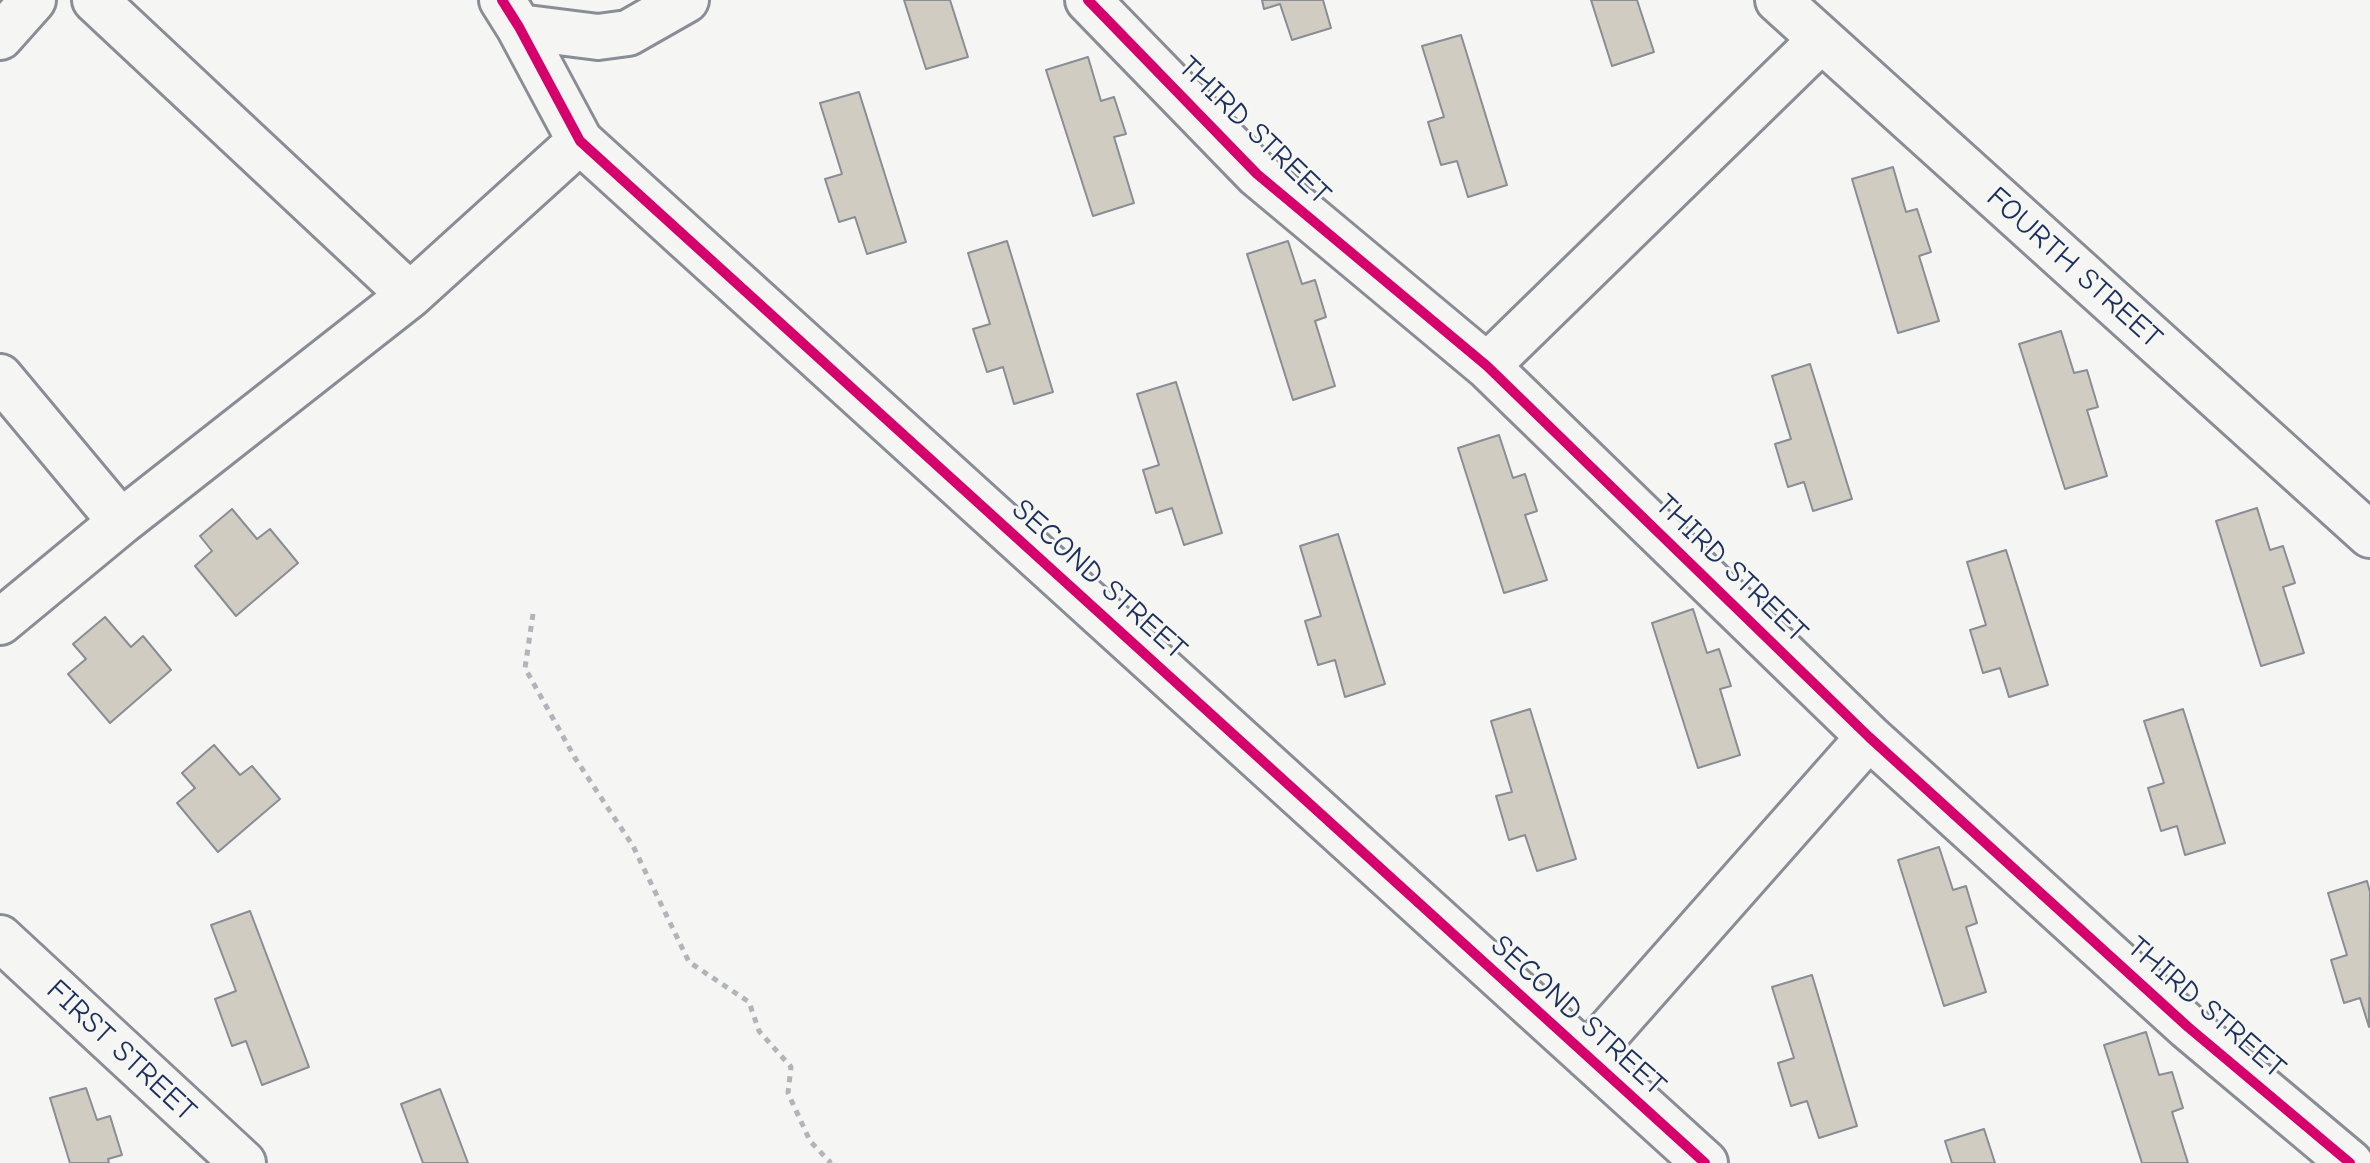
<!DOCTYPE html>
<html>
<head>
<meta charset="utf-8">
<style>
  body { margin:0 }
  canvas { display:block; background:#f5f5f3 }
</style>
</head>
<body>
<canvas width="2370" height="1163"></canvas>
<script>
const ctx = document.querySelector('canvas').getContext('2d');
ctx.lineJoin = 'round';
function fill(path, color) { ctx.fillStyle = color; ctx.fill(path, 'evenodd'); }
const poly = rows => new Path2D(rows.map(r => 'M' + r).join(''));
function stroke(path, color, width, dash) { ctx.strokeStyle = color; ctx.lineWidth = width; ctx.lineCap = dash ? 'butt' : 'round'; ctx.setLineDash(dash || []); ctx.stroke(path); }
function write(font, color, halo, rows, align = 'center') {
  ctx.font = font + ' "Comic Neue",sans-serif'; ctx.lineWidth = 6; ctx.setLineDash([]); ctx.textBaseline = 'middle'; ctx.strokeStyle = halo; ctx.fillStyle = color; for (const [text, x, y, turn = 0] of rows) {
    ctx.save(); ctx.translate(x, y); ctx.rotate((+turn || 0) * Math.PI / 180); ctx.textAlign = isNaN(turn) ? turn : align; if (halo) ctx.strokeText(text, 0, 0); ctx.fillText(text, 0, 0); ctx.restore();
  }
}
const building = poly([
  [904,0,950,0,968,57,926,69,904,0],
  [1262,0,1323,0,1331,28,1292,40,1280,4,1264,9,1262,0],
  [1591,0,1637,0,1654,52,1612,66,1591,0],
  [1461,35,1507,185,1468,197,1457,161,1441,165,1428,122,1444,117,1422,46,1461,35],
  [1088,57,1101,101,1114,97,1126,134,1114,137,1134,203,1093,216,1046,70,1088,57],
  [859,92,906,242,867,254,855,217,839,222,825,179,842,174,820,103,859,92],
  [1893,167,1906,212,1917,209,1931,252,1919,256,1939,321,1898,333,1852,179,1893,167],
  [1007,241,1053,392,1014,404,1003,367,987,372,973,329,990,324,968,253,1007,241],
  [1288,241,1302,284,1315,280,1326,317,1315,321,1335,386,1293,400,1247,254,1288,241],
  [2061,331,2074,373,2087,370,2098,407,2087,410,2107,476,2065,489,2019,344,2061,331],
  [1810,364,1852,499,1813,511,1804,482,1788,487,1775,444,1791,439,1772,376,1810,364],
  [1176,382,1222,533,1184,545,1172,508,1156,513,1143,470,1159,465,1137,394,1176,382],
  [1499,435,1513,478,1525,474,1537,511,1525,515,1547,580,1504,593,1458,448,1499,435],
  [2257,508,2270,550,2283,546,2295,583,2283,587,2304,653,2261,666,2216,521,2257,508],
  [232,509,257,539,270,529,298,563,236,616,195,566,212,551,200,536,232,509],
  [1338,534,1385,684,1345,697,1335,660,1318,665,1305,621,1321,616,1300,546,1338,534],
  [2006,550,2048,685,2009,697,2000,668,1983,673,1970,630,1986,625,1967,562,2006,550],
  [1693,609,1707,653,1719,649,1731,686,1720,689,1740,755,1698,768,1652,623,1693,609],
  [105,617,131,647,143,636,171,670,110,723,68,674,86,659,73,644,105,617],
  [1530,709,1576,859,1537,871,1525,835,1509,840,1496,796,1512,792,1491,721,1530,709],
  [2183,709,2225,843,2185,855,2177,826,2161,831,2148,788,2164,783,2144,721,2183,709],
  [214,745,240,775,252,766,280,799,218,852,177,803,195,788,182,773,214,745],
  [1939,847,1953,890,1966,886,1977,923,1966,927,1986,992,1944,1006,1898,860,1939,847],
  [2367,881,2370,892,2369,1027,2360,998,2344,1003,2331,960,2347,955,2328,893,2367,881],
  [250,911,309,1067,262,1085,246,1041,232,1046,215,999,236,991,211,925,250,911],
  [1812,975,1857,1126,1819,1138,1807,1101,1791,1106,1778,1063,1794,1058,1772,987,1812,975],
  [2146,1032,2159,1075,2172,1072,2183,1108,2172,1112,2188,1163,2142,1163,2104,1045,2146,1032],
  [86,1088,97,1120,110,1116,122,1155,108,1159,109,1163,70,1163,50,1098,86,1088],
  [440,1089,468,1163,423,1163,401,1104,440,1089],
  [1984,1129,1995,1163,1952,1163,1945,1141,1984,1129]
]);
fill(building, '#d1ccc2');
stroke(building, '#898d95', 2);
const minor = poly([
  [95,0,410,295],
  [502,0,519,27,580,141,1705,1163],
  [1088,0,1257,174,1487,366,1869,737,2188,1027,2350,1163],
  [1778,0,2370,535],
  [519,27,598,37,628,33,686,0],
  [0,37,33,0],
  [1487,366,1821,40],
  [0,377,121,522],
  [0,622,121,522,410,295,580,141],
  [0,938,243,1163],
  [1587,1056,1869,737]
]);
stroke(minor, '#898d95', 50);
stroke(poly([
  [533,614,525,668,575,758,633,846,689,962,749,1002,759,1031,791,1067,788,1093,810,1141,831,1163]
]), '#b2b4b9', 5, [6, 6]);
stroke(minor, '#f5f5f3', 44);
stroke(poly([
  [502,0,519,27,580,141,1705,1163],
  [1088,0,1257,174,1487,366,1869,737,2188,1027,2350,1163]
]), '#d6006c', 10);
write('30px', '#1b2f5e', '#f6f6f2', [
  ["THIRD STREET",1254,131,44],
  ["FOURTH STREET",2074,268,42],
  ["THIRD STREET",1731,569,44],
  ["SECOND STREET",1099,580,42],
  ["THIRD STREET",2206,1008,41],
  ["SECOND STREET",1578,1016,42],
  ["FIRST STREET",121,1051,43]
]);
</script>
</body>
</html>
